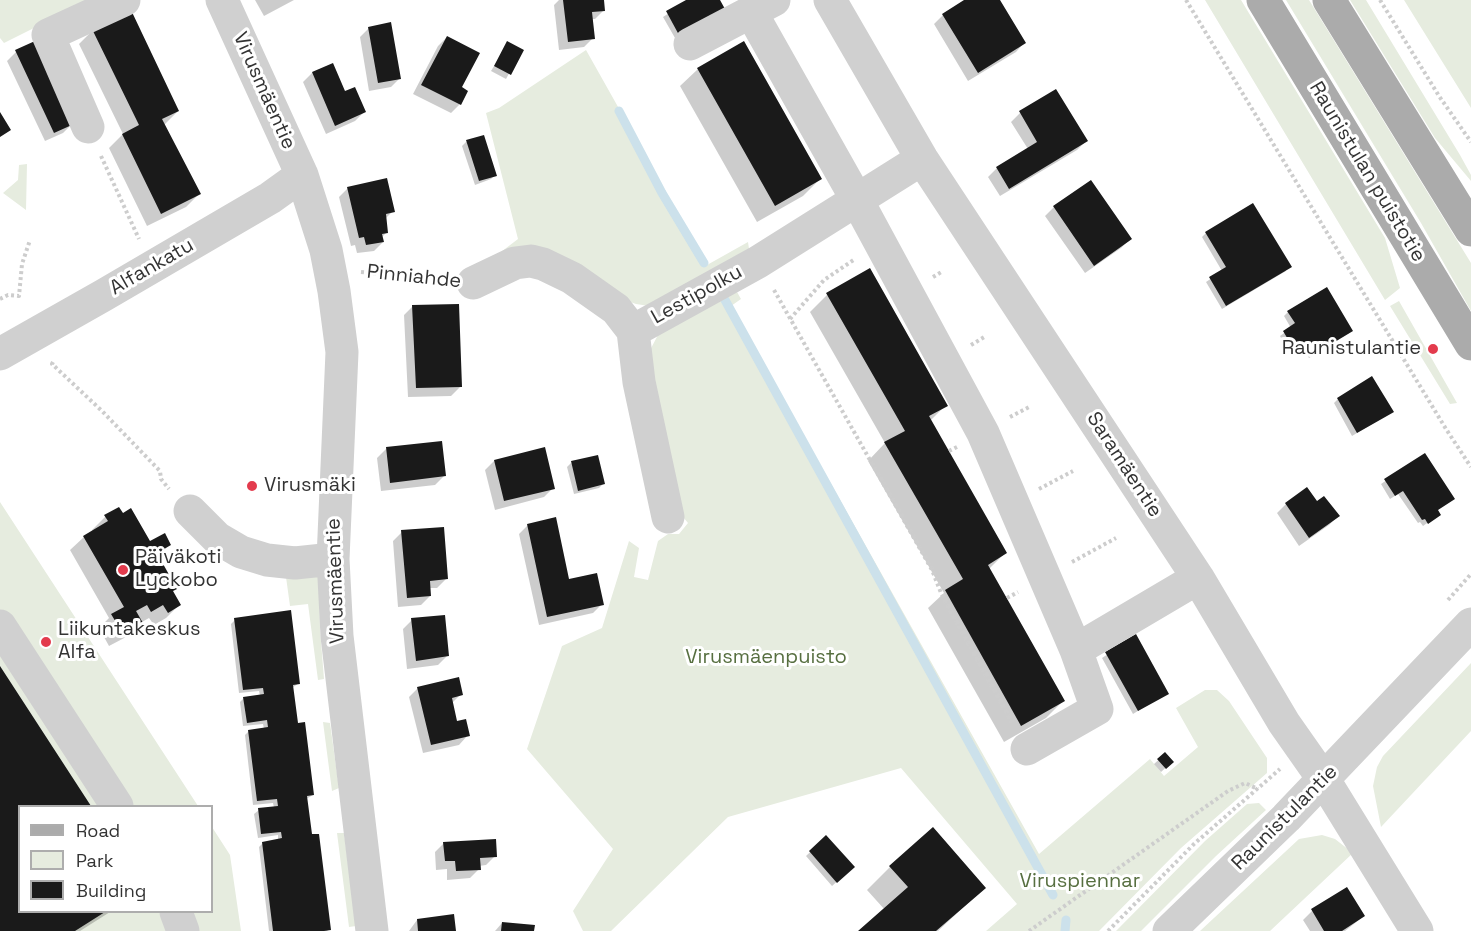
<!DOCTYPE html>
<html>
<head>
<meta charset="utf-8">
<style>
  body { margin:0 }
  #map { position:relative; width:1471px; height:931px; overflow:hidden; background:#fff; font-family:"Space Grotesk",sans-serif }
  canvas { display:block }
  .legend { position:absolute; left:18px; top:805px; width:195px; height:108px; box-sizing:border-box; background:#fff; border:2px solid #adadad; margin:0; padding:8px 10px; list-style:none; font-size:18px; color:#333 }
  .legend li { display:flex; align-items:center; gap:12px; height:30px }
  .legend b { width:30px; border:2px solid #adadad }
</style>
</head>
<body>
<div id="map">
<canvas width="1471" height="931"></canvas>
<ul class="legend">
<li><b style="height:8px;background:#ababab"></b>Road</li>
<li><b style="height:16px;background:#e6ecdf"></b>Park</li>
<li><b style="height:16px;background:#1a1a1a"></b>Building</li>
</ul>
</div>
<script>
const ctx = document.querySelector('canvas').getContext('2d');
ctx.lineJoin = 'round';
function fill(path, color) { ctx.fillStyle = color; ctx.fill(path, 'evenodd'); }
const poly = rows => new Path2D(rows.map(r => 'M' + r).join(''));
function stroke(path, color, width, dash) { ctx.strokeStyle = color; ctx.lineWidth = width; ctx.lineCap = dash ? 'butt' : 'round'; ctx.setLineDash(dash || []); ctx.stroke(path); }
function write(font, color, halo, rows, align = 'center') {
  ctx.font = font + ' "Space Grotesk",sans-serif'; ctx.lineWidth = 6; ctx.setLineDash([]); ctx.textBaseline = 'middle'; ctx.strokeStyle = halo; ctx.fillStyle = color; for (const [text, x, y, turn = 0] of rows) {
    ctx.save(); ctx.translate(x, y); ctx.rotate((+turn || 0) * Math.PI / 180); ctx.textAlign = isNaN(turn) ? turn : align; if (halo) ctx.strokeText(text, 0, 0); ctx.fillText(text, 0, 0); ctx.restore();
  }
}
fill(poly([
  [0,0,90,0,4,43,0,38],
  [1205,0,1241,0,1385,238,1400,288,1385,300],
  [1286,0,1309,0,1471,263,1471,311,1421,223],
  [1350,0,1366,0,1460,155,1471,175,1471,181,1435,138],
  [1404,0,1471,0,1471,108],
  [586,50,707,265,748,242,751,262,649,306,636,304,497,255,518,239,486,113,499,108],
  [27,164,26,210,3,193,18,180,19,165],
  [737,292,741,299,731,306,1039,854,1150,759,1164,776,1198,747,1176,708,1205,690,1217,690,1229,701,1267,758,1267,773,1181,848,1099,931,986,931,1017,904,901,768,728,817,611,931,583,931,573,911,613,849,527,749,562,646,602,628,629,541,639,548,634,577,648,580,658,541,668,534,679,534,688,523,683,517,648,354,659,333],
  [1399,301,1457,403,1450,404,1390,306],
  [0,502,198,806,20,806,20,912,212,912,212,827,230,855,241,931,0,931],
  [286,577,319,577,320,629,324,679,318,680,308,604,290,606],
  [1471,663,1471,731,1381,827,1373,786,1377,767,1383,756],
  [323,722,330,723,339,788,332,791],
  [1259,803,1266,810,1216,856,1141,931,1116,931,1205,841,1247,804],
  [337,833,344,833,356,926,349,927],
  [1322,835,1335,839,1353,853,1270,931,1200,931,1299,839]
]), '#e6ecdf');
fill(poly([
  [255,0,294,0,264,16],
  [559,0,603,0,604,10,595,19,592,19,593,38,584,47,559,50,554,5],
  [689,0,719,0,719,13,675,38,663,17],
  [967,0,998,0,1024,43,1016,52,968,81,934,24,943,15],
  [369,28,400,78,391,87,369,91,360,37],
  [93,30,178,111,164,125,199,194,186,207,147,226,109,148,123,134,79,44],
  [447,37,460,88,460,104,451,113,413,94,438,46],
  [34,43,72,124,63,133,45,141,7,61,16,52],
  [508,43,522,50,506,79,491,71],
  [744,43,820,179,803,196,757,222,680,86,698,69],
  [332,65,344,93,364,112,355,121,326,134,303,82,312,73],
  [1020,113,1086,141,1077,150,1000,196,988,177,997,168,1028,149,1011,122],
  [483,137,495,175,491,179,475,185,462,146,466,142],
  [348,188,393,211,385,219,387,232,382,237,383,242,374,251,357,253,355,245,351,246,339,197],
  [1054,207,1130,239,1121,248,1085,273,1045,216],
  [1206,233,1286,271,1222,309,1206,282,1222,271,1202,237],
  [827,295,946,405,930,421,1005,553,989,569,1063,701,1046,718,1004,742,928,608,944,593,868,461,885,443,810,312],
  [413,306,460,387,451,396,408,397,404,315],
  [1288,312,1352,331,1309,358,1302,347,1290,354,1280,336,1291,328,1284,316],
  [1338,399,1392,412,1352,436,1334,403],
  [386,449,444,476,435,485,381,491,377,458],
  [1424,455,1431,513,1437,516,1423,526,1420,522,1418,523,1398,494,1390,499,1381,484],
  [494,461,553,488,544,497,495,510,485,470],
  [571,463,603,484,599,488,574,494,567,467],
  [1316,503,1338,516,1329,525,1299,546,1277,513,1286,504],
  [119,509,149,543,169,545,157,557,179,605,166,618,154,625,149,618,142,622,128,636,109,646,99,628,109,618,70,550,84,537,93,532,92,530,105,517],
  [528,525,568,581,602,604,593,613,539,625,519,534],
  [402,532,446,579,437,588,429,588,430,596,421,605,398,607,393,541],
  [235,620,299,683,292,688,297,724,313,795,306,799,311,836,329,929,327,931,269,931,259,847,263,843,278,841,278,835,258,838,254,814,259,810,274,808,273,803,253,805,245,735,249,731,264,729,263,724,243,726,240,702,244,698,260,696,259,691,239,693,231,624],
  [412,620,447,656,438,665,407,669,403,629],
  [1135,636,1167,693,1133,714,1102,658],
  [0,669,89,806,20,806,20,912,110,912,80,931,0,931],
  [418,688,461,694,451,704,456,723,468,735,459,745,423,753,409,697],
  [1165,754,1172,762,1161,772,1154,764],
  [826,837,853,867,832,886,806,856],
  [444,843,495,856,486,865,479,866,479,869,470,878,447,880,447,869,436,870,435,852],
  [890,867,984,888,938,931,860,931,885,910,867,890],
  [1347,889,1364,916,1345,931,1310,931,1303,920,1312,911],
  [417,920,455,931,409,931],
  [502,923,533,931,495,931]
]), '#0003');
stroke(poly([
  [619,111,662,193,704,263],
  [725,300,1053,895],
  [1065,931,1066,920]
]), '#cce1eb', 9);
fill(poly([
  [563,0,604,0,605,11,592,12,595,39,568,42],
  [686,0,720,0,725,9,679,35,666,11],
  [964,0,1000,0,1026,43,978,73,942,14],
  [131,10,179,111,162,119,201,194,161,214,122,134,139,125,92,29],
  [391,22,401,79,378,83,368,27],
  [447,36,480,53,462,87,468,91,461,105,421,85],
  [35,41,74,124,54,133,15,50],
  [507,41,524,50,511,75,494,66],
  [744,41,822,179,775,206,697,68],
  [333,63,345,91,355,87,366,112,335,126,312,72],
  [1056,89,1088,141,1009,189,996,167,1037,142,1019,111],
  [0,112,11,130,0,137],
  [484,135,497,176,479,181,466,140],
  [387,178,395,212,386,214,388,233,382,234,384,242,366,245,364,237,359,238,347,187],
  [1091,180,1132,239,1094,266,1053,206],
  [1253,203,1292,267,1226,306,1209,277,1226,267,1205,232],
  [870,268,948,406,929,416,1007,553,988,565,1065,701,1021,726,945,590,963,579,884,442,905,431,826,293],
  [1327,287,1353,331,1313,355,1307,344,1295,351,1283,331,1295,323,1287,311],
  [459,304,462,387,416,388,412,305],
  [1372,376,1394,412,1357,433,1337,398],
  [442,441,446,476,390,483,386,447],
  [545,447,555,489,504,501,494,460],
  [1425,453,1455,499,1438,510,1441,515,1428,524,1425,519,1422,520,1403,491,1395,496,1384,479],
  [598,455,605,484,578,491,571,461],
  [1307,487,1317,501,1324,496,1340,516,1309,538,1285,503],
  [119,507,123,513,131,508,150,541,165,533,171,545,157,553,177,589,173,591,181,605,168,613,163,605,151,612,147,605,136,611,143,623,123,634,111,614,124,607,83,536,108,521,104,515],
  [556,517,569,579,597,573,604,605,547,617,527,524],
  [444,527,448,579,430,581,431,596,407,598,401,530],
  [291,610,300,684,293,685,298,723,305,722,314,795,307,796,312,834,319,834,331,930,324,931,273,931,262,842,282,838,281,832,261,834,258,808,278,806,277,799,257,801,248,730,268,727,267,720,247,723,243,697,264,694,263,688,243,690,234,618],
  [445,615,449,656,416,661,411,618],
  [1136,634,1169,694,1138,711,1105,652],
  [0,666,91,806,20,806,20,912,105,912,75,931,0,931],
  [459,677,463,695,452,698,457,721,466,719,470,736,431,745,417,687],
  [1165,752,1174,762,1166,769,1157,759],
  [933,827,986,888,936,931,858,931,908,887,889,866],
  [826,835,855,867,837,883,809,851],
  [496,839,497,857,480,858,481,870,456,871,455,861,445,861,443,842],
  [1347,887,1365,916,1342,931,1324,931,1311,909],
  [454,914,456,931,418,931,417,919],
  [502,922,535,925,534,931,501,931]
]), '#1a1a1a');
stroke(poly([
  [1186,0,1446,429,1471,467],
  [1380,0,1439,96,1471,142],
  [101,156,139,239],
  [361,272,443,280],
  [933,277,943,271],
  [774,290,932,570,941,593,1012,722],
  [0,299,8,295,19,296,22,264,30,240],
  [790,319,824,280,855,259],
  [971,345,986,336],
  [53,362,52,364,102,411,160,471,161,479,169,489],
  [1010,417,1031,406],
  [949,451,957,447],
  [1039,489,1073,471],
  [1072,562,1116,538],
  [1007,598,1018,592],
  [1448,600,1471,574],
  [1029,931,1228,791,1245,783,1258,789],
  [1108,931,1194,844,1280,769]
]), '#cdcdcd', 4, [3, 3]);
stroke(poly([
  [222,0,302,175,326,250,334,291,342,352,333,559,337,636,372,931],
  [830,0,922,159,1198,578,1284,723,1324,780,1417,931],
  [751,12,857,200,983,433,1076,650,1097,709,1027,749],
  [690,44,774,0],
  [88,127,48,35,124,0],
  [473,283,515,263,531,261,543,264,572,278,616,309,633,331],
  [0,354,104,295,270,198,302,175],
  [190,511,217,538,241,552,267,560,295,563,333,559],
  [668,517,639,382,633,331,758,262,922,159],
  [0,626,117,806],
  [1076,650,1198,578],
  [176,912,183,931],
  [1169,931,1286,818,1471,624]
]), '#d0d0d0', 33);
stroke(poly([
  [1263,0,1471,344],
  [1329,0,1471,230]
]), '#ababab', 33);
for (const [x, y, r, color] of [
  [1433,349,6,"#e33b4d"],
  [252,486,6,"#e33b4d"],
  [123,570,6,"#e33b4d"],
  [46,642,6,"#e33b4d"]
]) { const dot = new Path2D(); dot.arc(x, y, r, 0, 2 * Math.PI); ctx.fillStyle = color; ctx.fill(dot); stroke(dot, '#fff', 2); }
write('20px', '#333', '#fff', [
  ["Virusmäentie",264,91,66],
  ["Raunistulan puistotie",1367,172,59],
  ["Alfankatu",152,267,-30],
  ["Pinniahde",414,277,6],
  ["Lestipolku",697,295,-29],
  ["Saramäentie",1124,465,57],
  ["Virusmäentie",336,581,-92],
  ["Raunistulantie",1285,818,-45]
]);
write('20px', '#333', '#fff', [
  ["Raunistulantie",1421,349,"right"],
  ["Virusmäki",264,486],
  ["Päiväkoti",135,558],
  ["Lyckobo",135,581],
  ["Liikuntakeskus",58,630],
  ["Alfa",58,653]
], 'left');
write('20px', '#576f40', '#fff', [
  ["Virusmäenpuisto",766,658],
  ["Viruspiennar",1080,882]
]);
</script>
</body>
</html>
